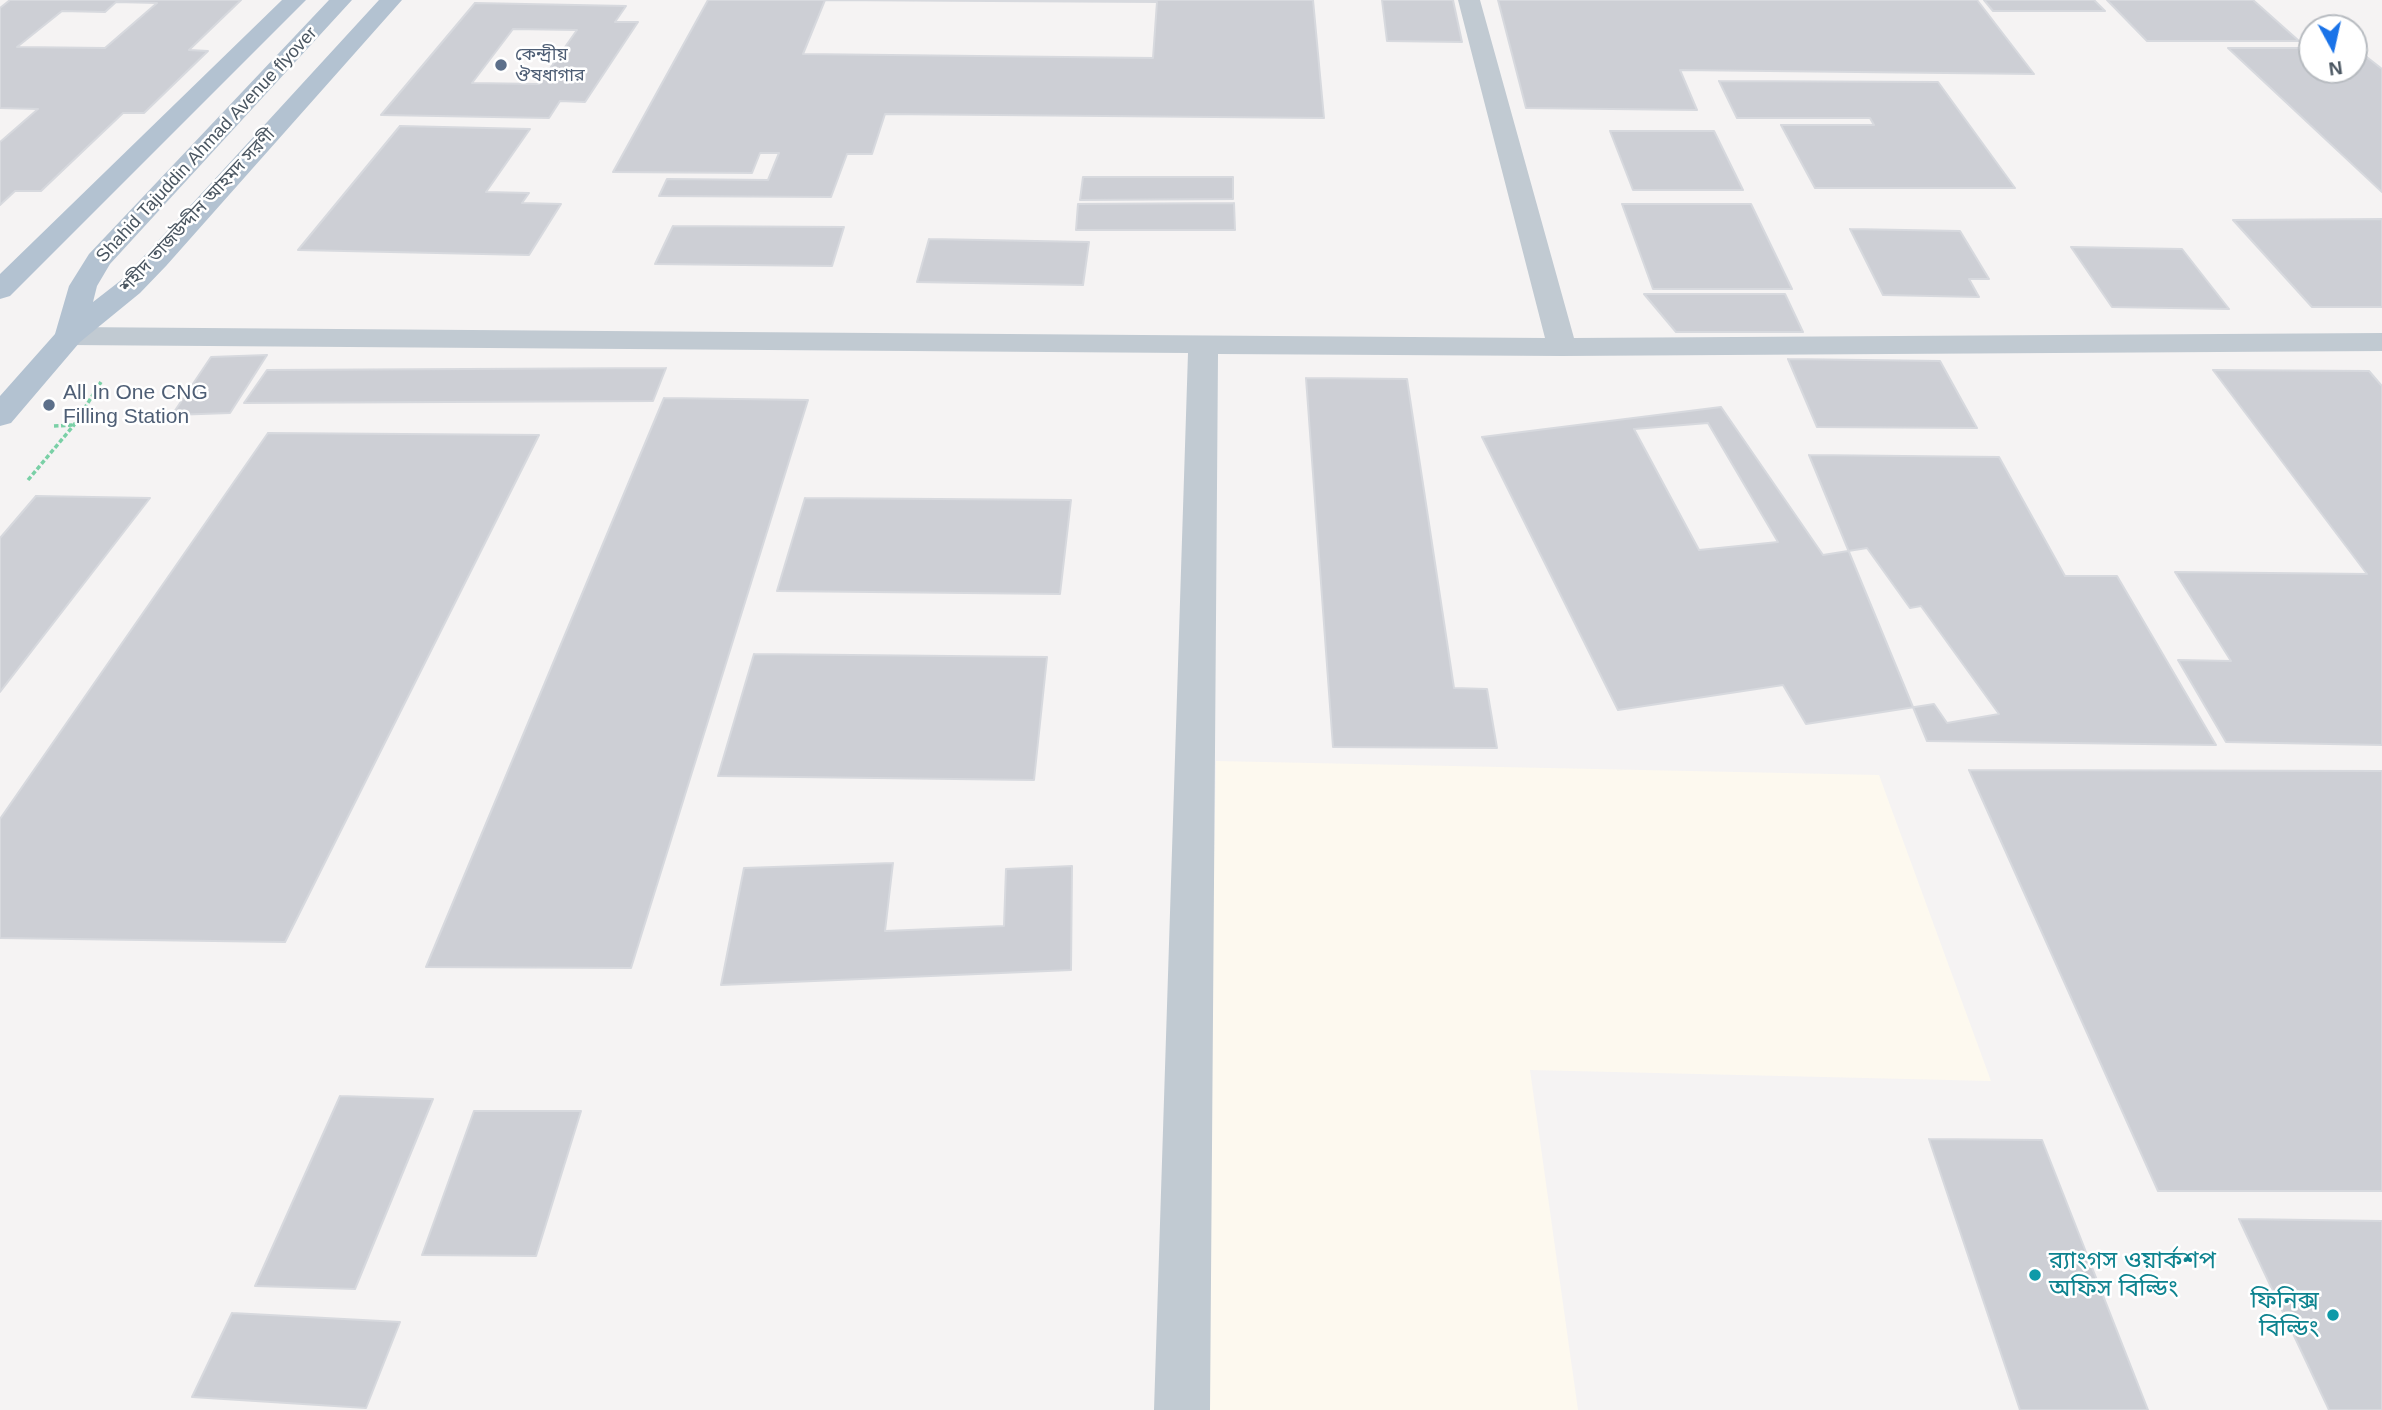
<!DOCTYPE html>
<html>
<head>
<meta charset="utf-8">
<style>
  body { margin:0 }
  #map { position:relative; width:2382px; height:1410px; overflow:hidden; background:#f5f3f3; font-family:Arial,sans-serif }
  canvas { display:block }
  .north { position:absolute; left:2298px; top:14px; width:70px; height:70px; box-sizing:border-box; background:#fff; border:2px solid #b7bbc0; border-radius:50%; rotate:172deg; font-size:19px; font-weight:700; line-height:28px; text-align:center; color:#4a5661 }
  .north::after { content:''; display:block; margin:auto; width:24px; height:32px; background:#1a73e8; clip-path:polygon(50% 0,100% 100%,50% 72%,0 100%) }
</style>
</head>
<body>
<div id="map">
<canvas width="2382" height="1410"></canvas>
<div class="north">N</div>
</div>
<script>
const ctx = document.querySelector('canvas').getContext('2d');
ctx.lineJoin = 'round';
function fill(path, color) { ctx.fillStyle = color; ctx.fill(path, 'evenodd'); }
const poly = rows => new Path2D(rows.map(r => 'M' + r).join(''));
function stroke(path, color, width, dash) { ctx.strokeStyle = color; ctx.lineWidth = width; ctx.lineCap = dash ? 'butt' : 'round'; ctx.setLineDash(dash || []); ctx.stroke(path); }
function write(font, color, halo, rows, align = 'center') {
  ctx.font = font + ' Arial,"Noto Sans Bengali",sans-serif'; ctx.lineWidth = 5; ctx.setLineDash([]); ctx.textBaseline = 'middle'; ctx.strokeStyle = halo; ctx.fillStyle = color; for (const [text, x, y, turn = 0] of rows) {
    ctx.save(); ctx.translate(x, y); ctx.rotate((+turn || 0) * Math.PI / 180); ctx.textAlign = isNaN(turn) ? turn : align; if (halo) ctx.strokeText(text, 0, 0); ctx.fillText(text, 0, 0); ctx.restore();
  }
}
fill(poly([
  [1216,761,1879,775,1991,1081,1530,1070,1578,1410,1203,1410]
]), '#fdf9ef');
const building = poly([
  [10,0,241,0,189,50,208,51,144,113,123,113,41,191,15,191,0,205,0,142,38,109,0,108,0,8,10,0],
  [116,2,157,3,105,48,17,47,62,11,105,12,116,2],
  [708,0,1313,0,1324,118,885,114,872,154,847,154,831,197,659,196,667,179,768,180,779,153,760,153,752,173,613,172,708,0],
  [825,0,1157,2,1153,58,803,54,825,0],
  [1382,0,1453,0,1462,42,1387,41,1382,0],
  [1498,0,1977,0,2034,74,1680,70,1697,110,1526,108,1498,0],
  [1984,0,2094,0,2105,11,1993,11,1984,0],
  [2107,0,2253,0,2299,41,2147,41,2107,0],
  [475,3,626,6,615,22,638,22,585,102,560,101,549,118,381,115,475,3],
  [513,29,577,30,539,84,472,83,513,29],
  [2354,47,2382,69,2382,192,2228,48,2312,48,2312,70,2354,70,2354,47],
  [1719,81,1938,82,2015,188,1815,188,1781,125,1874,125,1870,118,1737,118,1719,81],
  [400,126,530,129,486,192,529,193,522,203,561,204,529,255,298,250,400,126],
  [1610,131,1714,131,1743,190,1633,190,1610,131],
  [1083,177,1233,177,1233,199,1080,200,1083,177],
  [1234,203,1235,230,1076,230,1078,204,1234,203],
  [1622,204,1751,204,1792,289,1653,289,1622,204],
  [2382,219,2382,307,2312,307,2233,220,2382,219],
  [673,226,844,227,832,266,655,264,673,226],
  [1850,229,1960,231,1989,279,1969,279,1979,297,1883,295,1850,229],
  [929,239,1089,242,1083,285,917,282,929,239],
  [2071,247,2182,249,2229,309,2112,307,2071,247],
  [1644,294,1785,294,1803,332,1676,332,1644,294],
  [267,355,230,413,172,415,211,357,267,355],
  [1788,359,1940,361,1977,428,1817,427,1788,359],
  [666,368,653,401,244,403,267,370,666,368],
  [2213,370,2369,371,2382,386,2382,745,2226,742,2178,660,2231,661,2175,572,2367,574,2213,370],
  [1306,378,1407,379,1454,688,1487,689,1497,748,1333,747,1306,378],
  [664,398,808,400,631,968,426,967,664,398],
  [1721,407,1823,555,1867,548,1910,608,1921,606,1999,714,1947,723,1934,704,1806,724,1783,685,1618,710,1482,437,1721,407],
  [1708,423,1778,542,1699,550,1634,429,1708,423],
  [268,433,539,435,285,942,0,938,0,819,268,433],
  [1809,455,1999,457,2065,576,2117,576,2216,745,1927,741,1809,455],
  [36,496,150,498,0,692,0,538,36,496],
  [805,498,1071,500,1060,594,777,591,805,498],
  [754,654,1047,657,1034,780,718,776,754,654],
  [1969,770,2382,771,2382,1191,2158,1191,1969,770],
  [893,863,885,931,1004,926,1006,869,1072,866,1071,970,721,985,744,868,893,863],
  [340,1096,433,1099,355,1289,255,1286,340,1096],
  [474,1111,581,1111,536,1256,422,1255,474,1111],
  [1929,1139,2042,1140,2148,1410,2020,1410,1929,1139],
  [2239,1219,2382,1221,2382,1410,2329,1410,2239,1219],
  [232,1313,400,1322,366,1408,192,1397,232,1313]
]);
fill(building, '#cdcfd5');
stroke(building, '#d7d9de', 2);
stroke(poly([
  [54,426,73,425],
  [28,480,74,425,101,382]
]), '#7ad0a6', 3.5, [4.5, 2.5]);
fill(poly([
  [1458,0,1480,0,1574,338,2382,333,2382,351,1562,356,1218,354,1210,1410,1154,1410,1188,353,69,345,58,342,54,336,58,330,69,327,1545,338,1458,0]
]), '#c1cad2');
fill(poly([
  [282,0,306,0,10,296,0,299,0,274,282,0],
  [329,0,352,0,110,264,97,286,93,302,120,281,146,254,379,0,402,0,166,266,140,293,80,342,11,423,0,426,0,396,55,334,69,286,89,254,329,0]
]), '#b3c2d1');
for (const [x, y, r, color] of [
  [501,65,7,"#5c6f8a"],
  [49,405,7,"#5c6f8a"],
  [2035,1275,7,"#0f9aa8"],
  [2333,1315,7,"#0f9aa8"]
]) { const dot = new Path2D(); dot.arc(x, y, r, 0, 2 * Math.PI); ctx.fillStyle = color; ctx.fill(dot); stroke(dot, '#fff', 2.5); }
write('18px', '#4e5e75', '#fff', [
  ["কেন্দ্রীয়",515,55],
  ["ঔষধাগার",515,76]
], 'left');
write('18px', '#4a5661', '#fff', [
  ["Shahid Tajuddin Ahmad Avenue flyover",207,145,-47],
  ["শহীদ তাজউদ্দীন আহমদ সরণী",198,211,-47]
]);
write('21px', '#4e5e75', '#fff', [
  ["All In One CNG",63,393],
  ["Filling Station",63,417]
], 'left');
write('24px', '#0d838f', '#fff', [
  ["র‍্যাংগস ওয়ার্কশপ",2049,1261],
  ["অফিস বিল্ডিং",2049,1289],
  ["ফিনিক্স",2319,1301,"right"],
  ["বিল্ডিং",2319,1329,"right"]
], 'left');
</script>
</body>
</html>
